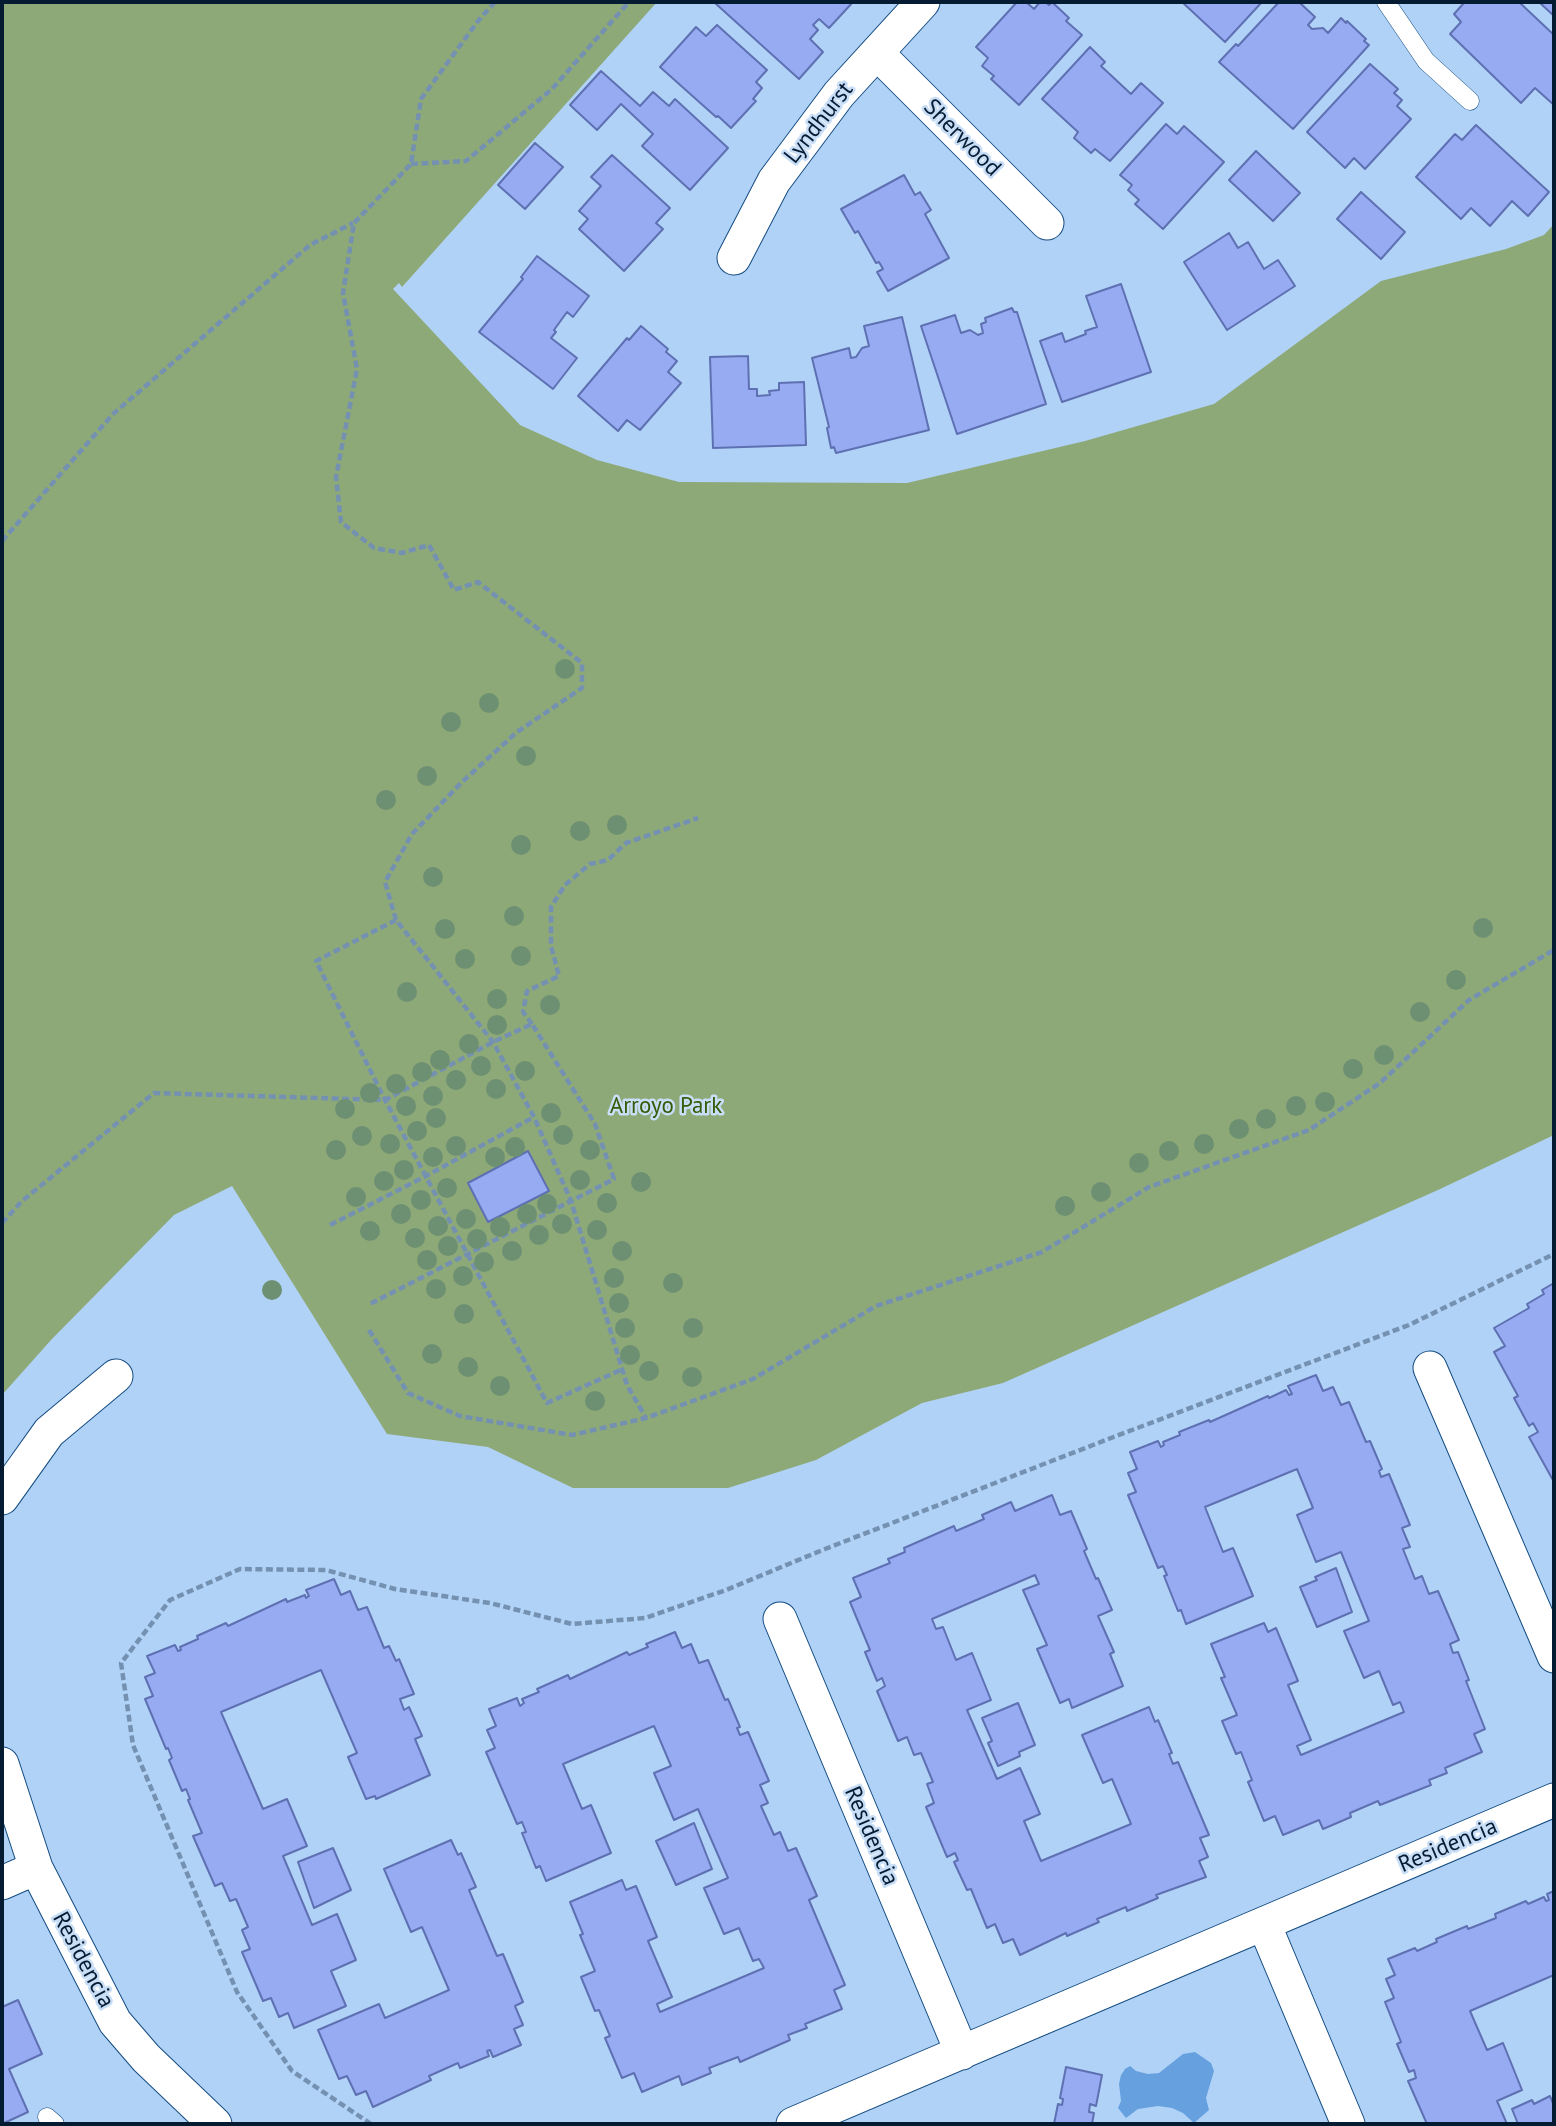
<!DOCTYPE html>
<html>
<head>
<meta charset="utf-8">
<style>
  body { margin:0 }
  #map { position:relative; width:1556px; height:2126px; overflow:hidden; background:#b1d2f7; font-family:"PT Sans",sans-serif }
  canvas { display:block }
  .frame { position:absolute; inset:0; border:4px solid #051b31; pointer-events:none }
</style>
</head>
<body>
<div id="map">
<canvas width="1556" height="2126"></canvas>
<div class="frame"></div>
</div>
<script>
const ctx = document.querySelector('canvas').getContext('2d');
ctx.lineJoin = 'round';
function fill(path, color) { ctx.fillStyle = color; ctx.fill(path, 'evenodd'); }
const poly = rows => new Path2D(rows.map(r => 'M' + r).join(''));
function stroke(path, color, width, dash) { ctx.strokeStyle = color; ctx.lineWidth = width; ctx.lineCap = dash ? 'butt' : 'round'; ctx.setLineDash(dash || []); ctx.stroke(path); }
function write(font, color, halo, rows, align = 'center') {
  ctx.font = font + ' "PT Sans",sans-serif'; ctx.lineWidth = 5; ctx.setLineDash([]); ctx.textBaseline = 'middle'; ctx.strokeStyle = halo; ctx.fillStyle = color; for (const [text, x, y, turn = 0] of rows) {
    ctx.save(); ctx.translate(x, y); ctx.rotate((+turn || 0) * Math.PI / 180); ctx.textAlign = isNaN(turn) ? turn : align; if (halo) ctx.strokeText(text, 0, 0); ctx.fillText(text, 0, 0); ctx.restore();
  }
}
fill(poly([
  [2,2,657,2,402,287,399,283,393,289,520,425,597,460,679,482,907,483,1085,441,1214,404,1381,281,1506,249,1544,235,1554,224,1554,1135,1438,1190,1003,1383,922,1403,816,1460,728,1488,573,1488,488,1447,387,1434,232,1186,174,1215,51,1340,2,1395]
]), '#8ea978');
fill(poly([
  [1195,2052,1211,2063,1214,2071,1206,2098,1209,2110,1194,2123,1183,2113,1172,2108,1158,2106,1138,2109,1126,2118,1118,2108,1121,2101,1119,2084,1121,2075,1125,2069,1130,2066,1136,2071,1148,2074,1159,2073,1183,2054]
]), '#66a0df');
const building = poly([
  [853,2,829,28,819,19,813,25,818,30,810,39,823,52,799,79,715,3,853,2],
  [1017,2,1026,2,1034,9,1040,2,1045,2,1049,5,1052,2,1069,18,1066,21,1082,35,1019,105,991,79,994,76,982,66,988,58,976,47,1017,2],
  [1182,2,1262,2,1225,42,1182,2],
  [1279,2,1299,2,1315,17,1308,25,1312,29,1323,28,1328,33,1341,18,1346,23,1347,21,1366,39,1364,41,1369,45,1293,129,1219,62,1236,44,1238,46,1279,2],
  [1461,2,1519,2,1554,35,1554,105,1535,88,1521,103,1450,34,1461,22,1454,14,1463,4,1461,2],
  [1539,2,1554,2,1554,16,1539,2],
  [717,25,767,70,756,82,762,88,753,99,756,101,731,128,718,116,716,117,660,67,696,27,706,36,717,25],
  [1090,47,1105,62,1101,66,1131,94,1141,83,1163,103,1110,161,1095,149,1091,153,1074,138,1078,132,1042,99,1090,47],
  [1370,64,1398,89,1394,93,1402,100,1397,106,1411,119,1365,169,1354,158,1345,168,1307,132,1370,64],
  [601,71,640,106,653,92,669,106,675,99,728,148,690,190,642,146,653,134,621,104,597,130,570,105,601,71],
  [1166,124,1177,134,1184,126,1224,162,1163,229,1135,204,1139,200,1128,190,1132,185,1120,175,1166,124],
  [1476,125,1549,192,1528,216,1512,201,1490,226,1471,208,1461,219,1416,177,1455,134,1462,140,1476,125],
  [535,143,563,167,525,209,498,185,535,143],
  [1256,151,1300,193,1273,221,1229,180,1256,151],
  [612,155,670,208,656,223,663,229,624,271,579,229,588,219,579,211,601,186,591,177,612,155],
  [904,175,915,195,920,192,931,210,925,214,949,258,888,291,877,272,883,269,879,262,876,263,858,231,855,233,841,209,904,175],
  [1361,192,1405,232,1381,259,1337,219,1361,192],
  [1229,233,1238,248,1248,242,1264,269,1278,260,1295,286,1227,330,1184,262,1229,233],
  [537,256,589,296,573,317,567,312,554,330,556,332,551,338,577,358,553,389,479,332,523,279,521,277,537,256],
  [1121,284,1151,372,1062,402,1040,341,1062,333,1065,342,1086,334,1085,331,1097,327,1086,296,1121,284],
  [1012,308,1014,312,1017,312,1046,404,957,434,921,326,955,315,961,333,970,330,978,335,983,333,981,324,986,322,985,318,1012,308],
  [902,317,929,430,836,453,834,447,831,448,827,428,829,427,812,358,849,348,851,358,856,357,862,348,869,346,864,326,902,317],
  [641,326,668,349,666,352,677,361,668,372,681,383,640,430,627,420,618,431,578,396,627,338,629,340,641,326],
  [748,356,749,389,757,389,757,396,770,395,769,391,779,390,779,383,804,382,806,445,713,448,710,357,748,356],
  [528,1151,549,1191,488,1222,468,1183,528,1151],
  [1554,1283,1554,1482,1529,1437,1538,1432,1533,1423,1529,1426,1514,1398,1518,1396,1494,1352,1505,1346,1494,1328,1529,1308,1527,1304,1544,1294,1542,1290,1554,1283],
  [1316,1375,1323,1391,1333,1387,1341,1405,1349,1402,1366,1442,1370,1441,1382,1469,1379,1471,1381,1477,1389,1474,1410,1525,1402,1528,1410,1547,1403,1549,1415,1579,1422,1576,1429,1594,1438,1591,1459,1640,1450,1644,1453,1653,1458,1652,1469,1680,1466,1681,1485,1729,1474,1734,1482,1752,1445,1768,1447,1773,1429,1780,1431,1785,1380,1805,1378,1801,1350,1813,1351,1817,1323,1829,1319,1820,1283,1835,1275,1816,1264,1821,1248,1782,1252,1780,1241,1752,1236,1754,1222,1721,1237,1715,1221,1678,1225,1677,1211,1644,1264,1623,1268,1632,1276,1628,1298,1681,1288,1685,1311,1740,1297,1746,1301,1755,1404,1712,1400,1702,1393,1705,1379,1671,1364,1678,1344,1631,1369,1621,1341,1552,1316,1562,1297,1515,1313,1508,1297,1469,1205,1507,1223,1552,1233,1548,1253,1596,1186,1624,1181,1610,1178,1611,1164,1576,1167,1575,1163,1566,1158,1568,1128,1495,1136,1492,1128,1473,1137,1469,1130,1452,1158,1441,1161,1447,1164,1445,1163,1442,1180,1435,1179,1432,1209,1420,1210,1422,1268,1396,1269,1398,1286,1390,1289,1395,1292,1394,1288,1386,1316,1375],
  [1052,1495,1060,1515,1071,1511,1087,1549,1084,1551,1096,1579,1098,1578,1112,1610,1098,1616,1114,1652,1110,1654,1123,1686,1072,1708,1069,1699,1060,1703,1037,1649,1047,1645,1023,1590,1039,1584,1035,1575,932,1619,936,1629,943,1627,956,1660,972,1653,991,1700,967,1710,997,1779,1020,1768,1040,1814,1024,1821,1041,1861,1131,1824,1112,1779,1103,1783,1082,1735,1149,1707,1155,1722,1158,1720,1172,1753,1169,1754,1173,1764,1178,1762,1209,1835,1200,1838,1208,1857,1199,1861,1206,1877,1156,1895,1158,1898,1127,1911,1126,1907,1097,1919,1099,1922,1067,1936,1066,1933,1020,1955,1013,1939,1003,1943,995,1924,987,1928,971,1889,967,1890,954,1862,958,1860,955,1853,947,1857,926,1807,934,1803,927,1784,933,1782,921,1753,914,1755,907,1737,898,1741,877,1691,885,1686,882,1678,877,1681,865,1652,870,1650,850,1602,861,1597,853,1578,890,1563,888,1559,905,1552,904,1548,954,1526,956,1531,984,1519,982,1515,1011,1502,1015,1511,1052,1495],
  [1336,1568,1352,1612,1317,1627,1300,1587,1317,1580,1315,1577,1336,1568],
  [334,1579,341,1595,350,1591,358,1610,367,1607,384,1648,389,1646,396,1661,399,1659,414,1694,400,1699,404,1710,409,1707,422,1736,415,1739,430,1775,376,1799,375,1796,366,1799,348,1757,357,1753,321,1670,221,1712,263,1809,287,1799,307,1846,283,1856,312,1925,337,1914,356,1960,331,1971,346,2006,294,2028,288,2013,279,2017,271,1998,263,2001,242,1952,250,1949,242,1930,248,1927,236,1899,230,1901,222,1883,215,1886,193,1836,202,1833,188,1800,190,1799,186,1789,182,1791,169,1760,172,1758,168,1748,166,1749,145,1699,153,1696,145,1677,155,1673,147,1656,175,1645,178,1651,181,1650,180,1647,198,1639,197,1636,226,1623,228,1626,286,1599,287,1602,305,1595,306,1598,309,1596,306,1590,334,1579],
  [675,1632,682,1648,691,1644,699,1663,708,1660,725,1700,728,1699,740,1727,737,1728,740,1735,748,1732,769,1781,760,1785,768,1803,761,1806,774,1835,780,1832,788,1851,796,1848,817,1896,809,1900,845,1985,834,1990,842,2009,805,2024,807,2028,788,2035,790,2040,740,2062,738,2057,709,2068,711,2073,682,2085,679,2076,642,2092,634,2073,622,2078,605,2038,610,2036,599,2010,595,2011,581,1977,595,1971,580,1935,583,1934,570,1902,622,1880,626,1890,636,1886,657,1937,648,1941,672,1997,657,2004,660,2012,764,1968,759,1959,753,1961,739,1928,724,1934,704,1888,728,1878,698,1809,674,1820,654,1773,671,1766,654,1726,563,1764,582,1809,591,1805,611,1853,546,1881,540,1866,536,1868,522,1833,526,1832,522,1822,517,1824,486,1752,495,1748,487,1730,496,1726,489,1709,517,1698,520,1706,524,1703,522,1699,539,1692,537,1689,568,1675,570,1679,627,1652,629,1655,648,1647,646,1644,675,1632],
  [1018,1703,1035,1745,1019,1752,1020,1756,998,1766,988,1743,992,1741,982,1718,1018,1703],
  [694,1823,712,1869,676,1885,656,1841,694,1823],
  [451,1840,458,1855,461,1853,476,1887,469,1890,497,1956,503,1954,523,2002,515,2006,523,2025,514,2029,521,2045,493,2057,490,2050,487,2051,489,2056,460,2068,458,2063,429,2076,431,2080,373,2107,366,2091,356,2095,347,2076,339,2079,318,2030,379,2004,385,2018,449,1990,422,1927,411,1932,384,1869,451,1840],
  [333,1848,351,1890,314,1908,298,1862,333,1848],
  [1554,1891,1554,1975,1470,2011,1487,2050,1503,2043,1522,2090,1497,2101,1507,2124,1427,2124,1408,2081,1416,2078,1414,2070,1409,2072,1397,2044,1401,2042,1385,2002,1394,1998,1386,1979,1395,1975,1388,1959,1415,1948,1417,1951,1437,1942,1436,1939,1467,1926,1468,1929,1496,1918,1495,1914,1526,1901,1528,1904,1544,1897,1546,1901,1549,1900,1547,1894,1554,1891],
  [18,2000,42,2054,9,2069,28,2112,2,2124,2,2007,18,2000],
  [1066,2067,1102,2075,1096,2106,1090,2104,1089,2112,1094,2113,1092,2124,1054,2124,1058,2104,1062,2105,1063,2099,1060,2098,1066,2067],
  [1550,2096,1554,2106,1554,2124,1518,2124,1512,2109,1532,2100,1534,2104,1550,2096]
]);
fill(building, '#96abf2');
stroke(building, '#5e70b2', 2);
const lane = poly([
  [1386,2,1426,61,1470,101],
  [47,2117,55,2124]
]);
const street = poly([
  [877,53,1047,223],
  [734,258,774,181,839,94,923,2],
  [1430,1368,1554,1656],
  [2,1498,49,1432,116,1376],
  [780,1619,962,2053],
  [2,1764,36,1868,115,2022,146,2058,215,2124],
  [2,1883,36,1868],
  [1264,1924,1348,2124],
  [793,2124,1554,1800]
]);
stroke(lane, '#144c81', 19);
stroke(street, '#144c81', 35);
stroke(poly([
  [495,2,478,21,421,99,411,164,354,223,343,293,357,369,336,477,341,522,374,548,402,553,429,545,454,590,478,582,582,663,582,688,517,732,462,782,412,834,385,882,396,920,493,1042,534,1117,571,1201,627,1385,646,1418],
  [411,164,466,161,552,89,629,2],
  [2,541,113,414,310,245,353,223],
  [396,920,316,961,385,1100,547,1403,623,1369],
  [532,1024,523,1012,527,991,559,976,551,946,551,907,565,885,590,864,608,860,626,843,698,818],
  [2,1223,22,1201,154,1093,385,1100,493,1042,532,1024,595,1124,614,1179,370,1304],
  [330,1225,426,1176,534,1117],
  [369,1330,408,1393,460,1416,572,1435,646,1418,753,1379,876,1306,1042,1252,1149,1187,1309,1130,1380,1083,1469,1000,1554,950],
  [371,2124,292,2071,237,1992,133,1745,121,1663,170,1600,240,1569,326,1570,395,1589,490,1603,572,1624,645,1618,726,1590,825,1549,1111,1438,1409,1325,1554,1254]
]), '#7491b1', 4.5, [7, 3.5]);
stroke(lane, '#fff', 18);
stroke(street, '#fff', 33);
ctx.fillStyle = '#6d9072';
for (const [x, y] of [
  [565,669],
  [489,703],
  [451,722],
  [526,756],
  [427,776],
  [386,800],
  [617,825],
  [580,831],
  [521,845],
  [433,877],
  [514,916],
  [1483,928],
  [445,929],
  [521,956],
  [465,959],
  [1456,980],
  [407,992],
  [497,999],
  [550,1005],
  [1420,1012],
  [497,1025],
  [469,1044],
  [1384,1055],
  [440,1060],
  [481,1066],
  [1353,1069],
  [525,1071],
  [422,1072],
  [456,1080],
  [396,1084],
  [496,1089],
  [370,1093],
  [433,1096],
  [1325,1102],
  [406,1106],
  [1296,1106],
  [345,1109],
  [551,1113],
  [436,1118],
  [1266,1119],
  [1239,1129],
  [417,1131],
  [563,1135],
  [362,1136],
  [390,1144],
  [1204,1144],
  [456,1146],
  [515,1147],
  [336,1150],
  [590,1150],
  [1169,1151],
  [433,1157],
  [495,1157],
  [1139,1163],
  [404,1170],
  [580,1180],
  [384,1181],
  [641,1182],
  [447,1188],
  [1101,1192],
  [356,1197],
  [421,1200],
  [607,1203],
  [547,1204],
  [1065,1206],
  [401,1214],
  [527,1214],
  [466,1219],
  [562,1224],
  [438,1226],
  [500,1227],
  [597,1230],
  [370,1231],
  [539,1235],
  [415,1238],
  [477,1239],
  [448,1246],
  [512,1251],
  [622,1251],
  [427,1260],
  [484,1262],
  [463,1276],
  [614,1278],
  [673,1283],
  [436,1289],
  [272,1290],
  [619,1303],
  [464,1314],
  [625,1328],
  [693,1328],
  [432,1354],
  [630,1355],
  [468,1367],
  [649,1371],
  [692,1377],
  [500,1386],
  [595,1401]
]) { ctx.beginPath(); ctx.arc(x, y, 10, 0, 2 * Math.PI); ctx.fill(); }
write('23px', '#051b31', '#c8def7', [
  ["Lyndhurst",819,123,-52],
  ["Sherwood",962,138,45],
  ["Residencia",871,1836,67],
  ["Residencia",1448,1846,-23],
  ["Residencia",83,1960,62]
]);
write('23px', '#365a05', '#c8def7', [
  ["Arroyo Park",666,1106]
]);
</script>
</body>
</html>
